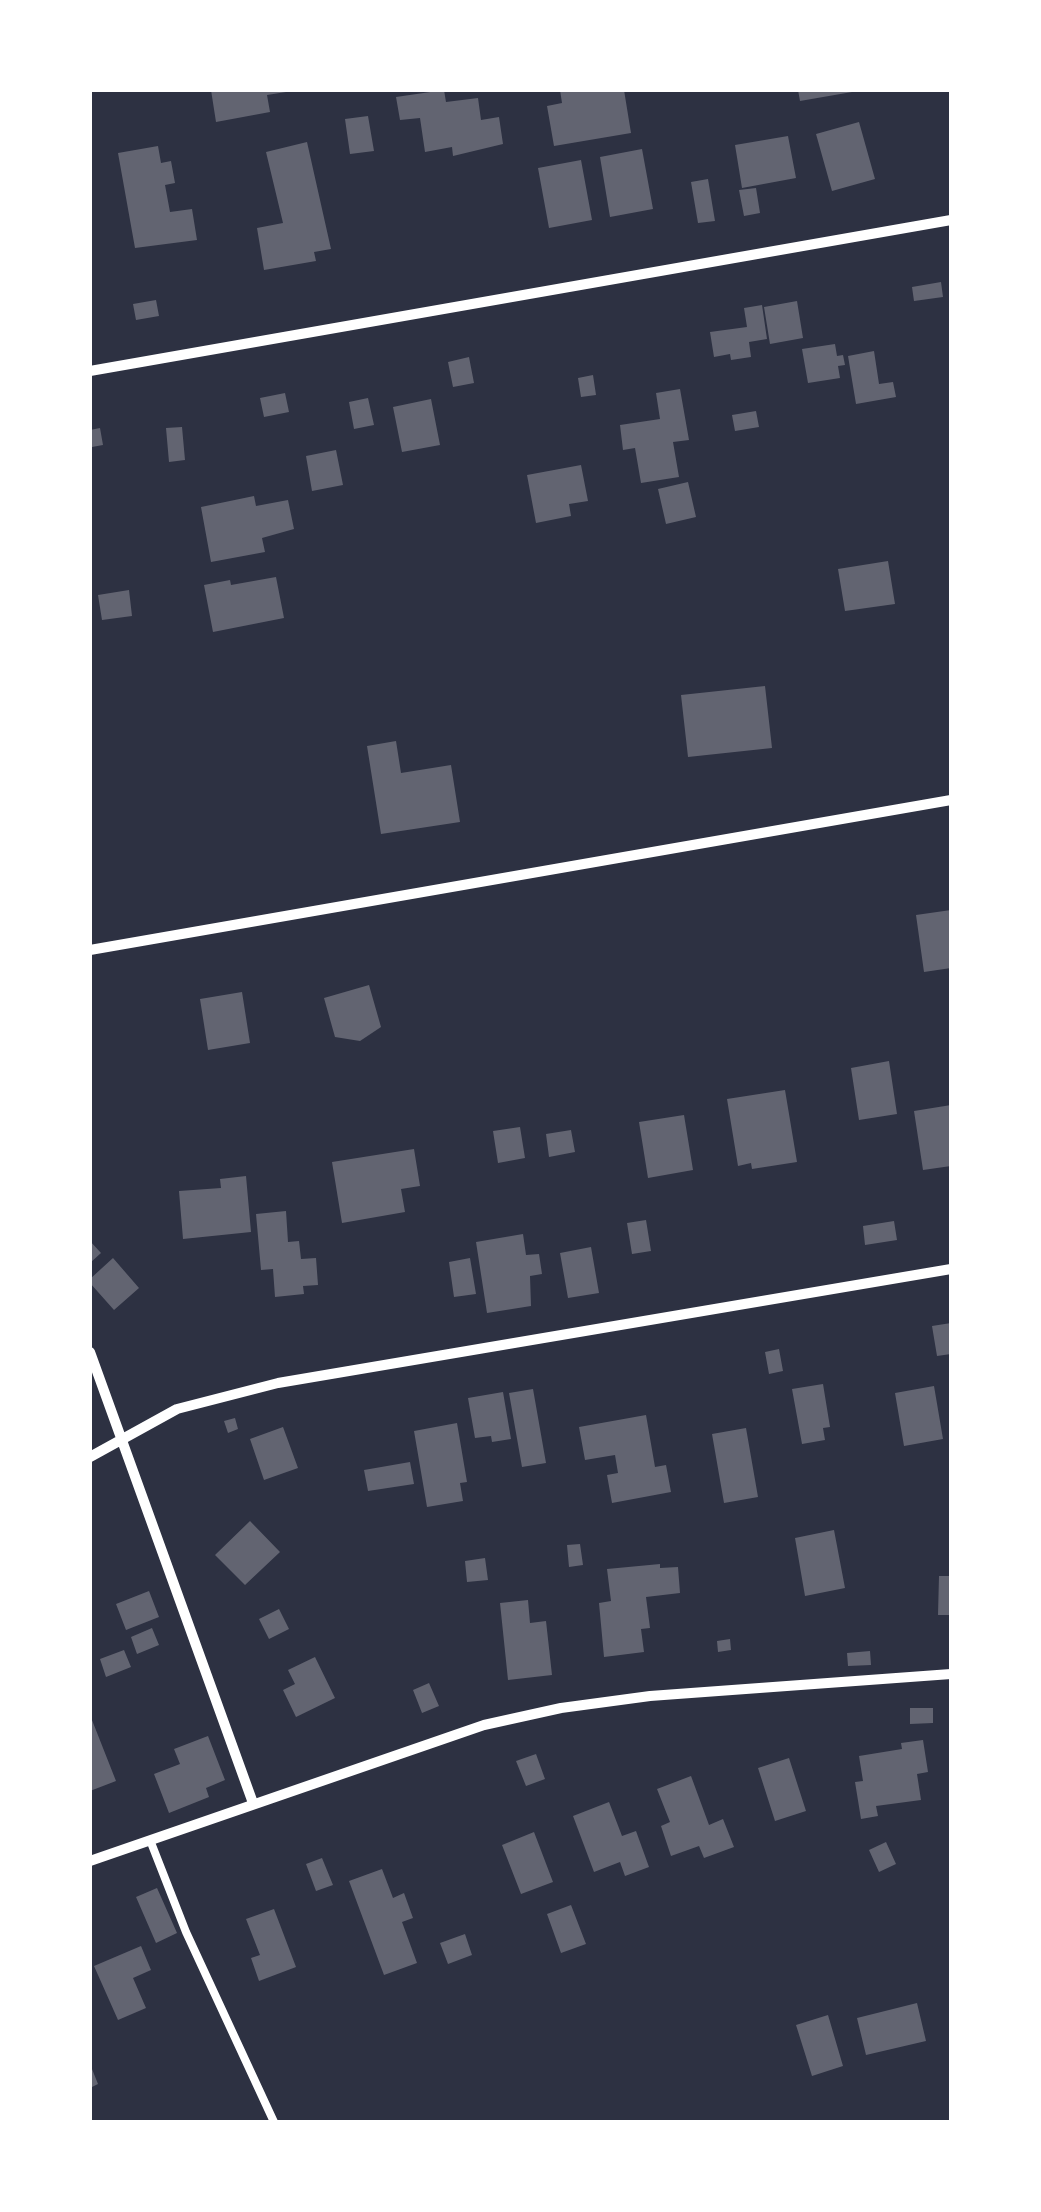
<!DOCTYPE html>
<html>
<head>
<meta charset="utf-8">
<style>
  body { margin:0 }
  #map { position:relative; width:1041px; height:2212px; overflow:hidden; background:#2d3142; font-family:Raleway,sans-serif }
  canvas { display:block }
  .frame { position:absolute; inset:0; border:92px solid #fff; pointer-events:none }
</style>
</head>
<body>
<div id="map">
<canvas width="1041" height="2212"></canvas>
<div class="frame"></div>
</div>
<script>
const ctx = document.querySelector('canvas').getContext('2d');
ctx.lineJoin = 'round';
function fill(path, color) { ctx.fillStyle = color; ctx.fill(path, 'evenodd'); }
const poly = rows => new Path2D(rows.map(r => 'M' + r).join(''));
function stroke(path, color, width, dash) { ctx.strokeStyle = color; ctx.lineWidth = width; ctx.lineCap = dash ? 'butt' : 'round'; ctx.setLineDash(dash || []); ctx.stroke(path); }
fill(poly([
  [211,90,285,90,286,92,267,95,270,112,216,122],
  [444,90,446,102,478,98,481,120,499,117,503,144,453,156,452,147,425,152,420,118,400,120,396,97],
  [560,90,624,90,631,133,554,146,547,106,562,103],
  [798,90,851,90,852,92,800,101],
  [368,116,374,151,350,154,345,119],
  [859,122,875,179,832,191,816,134],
  [788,136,796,178,742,188,735,145],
  [307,142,331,249,314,252,316,261,264,270,257,228,283,223,266,152],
  [158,146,161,163,171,161,175,183,165,185,170,212,192,209,197,240,135,248,118,153],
  [642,149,653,209,610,217,600,157],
  [581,160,592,220,549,228,538,168],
  [708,179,715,221,698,223,691,182],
  [756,188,760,213,744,216,739,190],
  [941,282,943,297,914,301,912,287],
  [156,300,159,316,136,320,133,304],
  [797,301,803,338,770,344,764,307],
  [762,305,767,339,749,342,751,357,731,360,730,354,714,357,710,332,747,327,744,308],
  [835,344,837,356,843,355,845,365,838,366,840,378,808,383,802,349],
  [874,351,879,384,893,382,896,397,856,404,848,356],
  [469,357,474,383,453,387,448,362],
  [593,375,596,395,581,397,578,378],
  [680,389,689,440,673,442,679,477,641,483,635,448,623,450,620,425,660,419,656,393],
  [285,393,289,412,264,417,260,398],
  [368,398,374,425,354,429,349,402],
  [431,399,440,445,402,452,393,407],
  [756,411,759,427,735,431,732,415],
  [182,427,185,460,169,462,166,428],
  [100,428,103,445,92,447,90,430],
  [336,450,343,485,312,491,306,456],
  [581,465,588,501,569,504,571,516,536,523,527,475],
  [688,482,696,517,666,524,658,489],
  [254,496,256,506,288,500,294,529,262,538,265,552,211,562,201,507],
  [888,561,895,604,845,611,838,569],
  [276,577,284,618,213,632,204,585,230,580,231,585],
  [129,590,132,616,102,620,98,595],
  [765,686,772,748,688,757,681,695],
  [396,741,401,773,451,765,460,822,381,834,367,746],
  [951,910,951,968,924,972,916,915],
  [369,985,381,1027,360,1041,335,1037,324,998],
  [242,992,250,1043,208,1050,200,999],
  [889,1061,897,1114,859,1120,851,1068],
  [785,1090,797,1162,752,1169,751,1163,738,1166,727,1099],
  [951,1105,951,1166,923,1170,914,1111],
  [684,1115,693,1170,648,1178,639,1122],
  [520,1127,525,1158,498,1163,493,1131],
  [571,1130,575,1152,549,1157,546,1134],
  [414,1149,420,1186,401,1189,405,1212,342,1223,332,1162],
  [246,1176,251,1232,183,1239,179,1191,221,1188,220,1179],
  [286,1211,288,1242,299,1241,301,1259,316,1258,318,1285,303,1286,304,1294,275,1297,273,1269,261,1270,256,1214],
  [646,1220,651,1251,632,1254,627,1223],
  [894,1221,897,1240,865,1245,863,1226],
  [523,1234,526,1255,539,1254,542,1274,530,1276,531,1306,487,1313,476,1242],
  [90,1241,101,1253,90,1263],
  [591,1247,599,1293,568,1298,560,1253],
  [113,1258,139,1288,114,1310,90,1283,90,1279],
  [470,1258,476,1294,454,1297,449,1262],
  [951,1323,951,1354,937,1356,932,1326],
  [779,1349,783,1371,769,1374,765,1352],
  [823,1384,830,1427,823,1428,825,1440,802,1444,792,1389],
  [934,1386,943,1439,904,1446,895,1393],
  [533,1389,546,1463,522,1467,509,1393],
  [503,1392,511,1439,492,1442,491,1436,475,1438,468,1398],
  [646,1415,655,1467,666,1465,671,1492,612,1503,607,1475,618,1473,615,1455,585,1460,579,1427],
  [235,1418,238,1429,228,1433,224,1421],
  [457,1423,467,1482,460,1483,463,1501,427,1507,414,1431],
  [283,1427,298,1468,264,1480,250,1439],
  [746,1428,758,1497,724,1503,712,1434],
  [410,1462,414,1484,368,1491,364,1470],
  [250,1521,280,1552,245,1585,215,1555],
  [834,1530,845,1588,805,1596,795,1538],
  [580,1544,583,1565,569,1567,567,1545],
  [485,1558,488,1580,467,1582,465,1561],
  [660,1564,660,1568,678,1567,680,1593,646,1597,650,1628,641,1629,644,1652,604,1657,599,1603,611,1601,607,1569],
  [939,1576,951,1576,951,1615,938,1615],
  [149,1591,159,1617,126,1630,116,1604],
  [528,1600,530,1623,546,1621,552,1675,508,1680,500,1603],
  [279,1609,289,1629,269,1639,259,1619],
  [152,1628,159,1645,137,1654,131,1637],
  [730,1639,731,1650,718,1652,717,1641],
  [124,1650,131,1667,106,1677,100,1659],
  [870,1651,871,1665,848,1666,847,1653],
  [315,1657,335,1698,296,1717,283,1690,295,1684,288,1670],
  [429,1683,439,1706,422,1713,413,1690],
  [910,1708,933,1708,933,1723,910,1724],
  [90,1715,116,1781,90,1791],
  [208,1736,225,1780,206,1788,209,1797,169,1813,154,1774,180,1764,174,1749],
  [923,1740,928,1772,917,1774,921,1800,876,1806,878,1816,861,1819,855,1782,863,1781,859,1756,902,1749,901,1743],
  [536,1754,545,1779,526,1786,516,1761],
  [789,1758,806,1811,775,1821,758,1768],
  [691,1776,709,1825,723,1819,734,1847,704,1858,699,1846,671,1856,661,1826,670,1822,657,1789],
  [609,1802,622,1836,636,1831,649,1867,625,1876,620,1862,594,1872,573,1816],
  [534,1832,553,1882,521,1894,502,1845],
  [886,1842,896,1864,879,1872,869,1850],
  [322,1858,333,1885,316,1891,306,1864],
  [382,1869,393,1898,404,1893,413,1918,402,1922,417,1963,384,1975,349,1881],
  [157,1888,177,1933,156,1943,136,1897],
  [571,1905,586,1944,561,1953,547,1914],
  [274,1909,296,1967,259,1981,251,1958,260,1955,246,1919],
  [465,1934,472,1955,448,1964,440,1943],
  [141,1946,151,1970,133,1978,146,2008,118,2020,94,1966],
  [917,2003,926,2041,866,2055,857,2018],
  [828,2015,843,2066,812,2076,796,2025],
  [90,2064,98,2084,90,2088]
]), '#626471');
stroke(poly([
  [150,1840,186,1932,274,2122]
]), '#fff', 8);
stroke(poly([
  [90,371,951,220],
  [90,950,951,800],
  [90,1352,253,1803],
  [90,1457,177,1409,278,1383,951,1269],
  [90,1861,484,1725,561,1708,650,1696,951,1674]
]), '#fff', 10);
</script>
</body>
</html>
